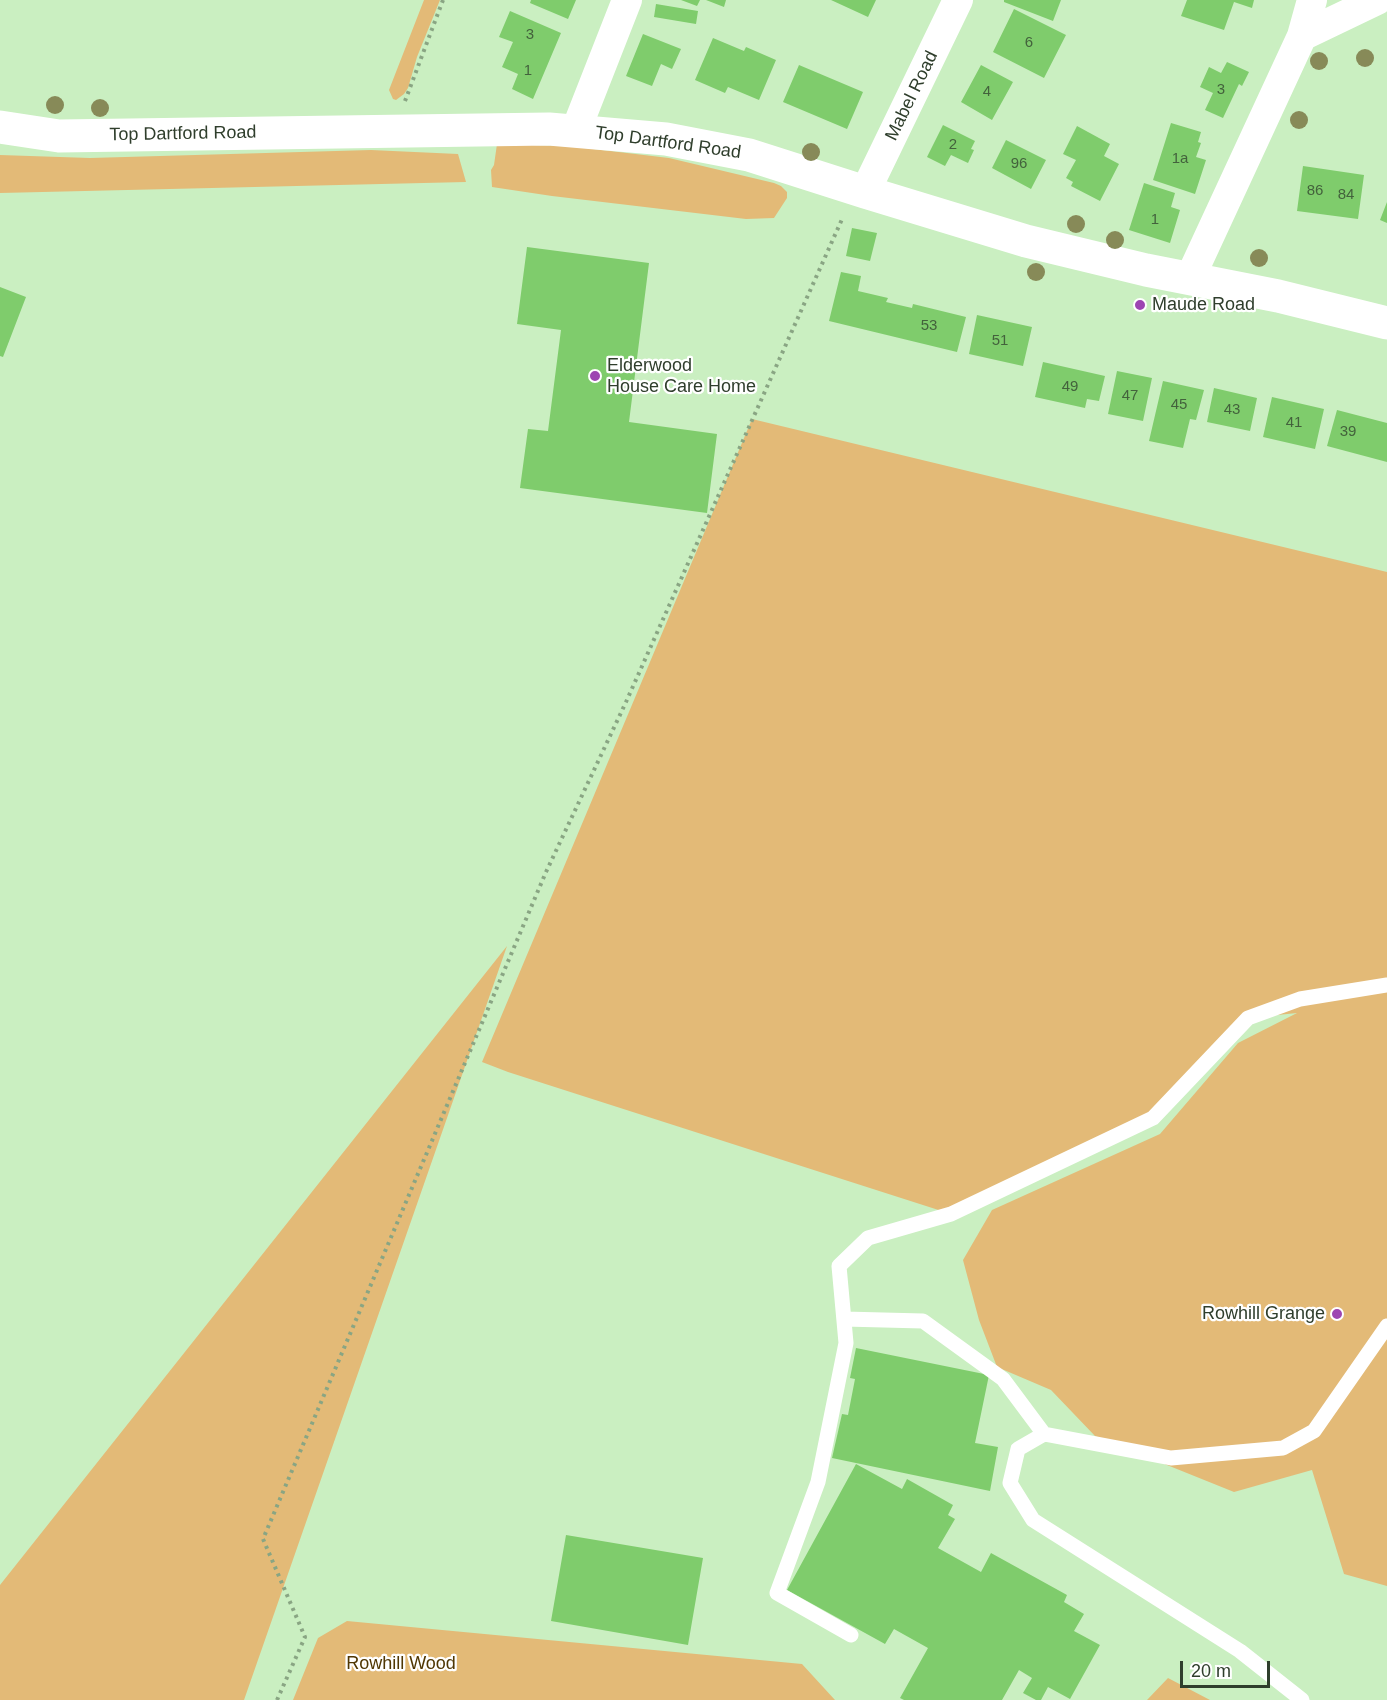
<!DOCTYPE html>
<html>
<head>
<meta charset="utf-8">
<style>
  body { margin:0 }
  #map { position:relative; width:1387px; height:1700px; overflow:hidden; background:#caefc1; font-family:Helvetica,sans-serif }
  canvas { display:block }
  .scale { position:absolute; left:1180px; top:1661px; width:90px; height:27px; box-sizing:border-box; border:3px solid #2f3e2c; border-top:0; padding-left:8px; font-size:18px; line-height:21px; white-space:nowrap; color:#2f3e2c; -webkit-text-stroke:4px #fff; paint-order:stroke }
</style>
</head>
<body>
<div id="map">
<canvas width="1387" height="1700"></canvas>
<div class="scale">20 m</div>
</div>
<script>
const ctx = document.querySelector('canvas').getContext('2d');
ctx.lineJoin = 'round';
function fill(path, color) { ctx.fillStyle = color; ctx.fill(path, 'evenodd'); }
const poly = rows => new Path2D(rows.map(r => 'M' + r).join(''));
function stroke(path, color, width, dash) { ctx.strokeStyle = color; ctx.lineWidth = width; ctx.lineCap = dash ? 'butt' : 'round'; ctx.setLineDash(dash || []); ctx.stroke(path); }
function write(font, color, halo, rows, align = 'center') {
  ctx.font = font + ' Helvetica,sans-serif'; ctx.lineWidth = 4.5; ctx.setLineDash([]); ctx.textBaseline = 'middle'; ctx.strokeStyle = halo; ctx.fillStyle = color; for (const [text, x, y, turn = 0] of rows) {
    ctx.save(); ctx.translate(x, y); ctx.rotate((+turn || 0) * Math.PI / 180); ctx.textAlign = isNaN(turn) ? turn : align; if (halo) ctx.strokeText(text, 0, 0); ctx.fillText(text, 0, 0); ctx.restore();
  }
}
fill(poly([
  [424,0,440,0,417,57,408,88,404,94,396,100,393,99,389,90],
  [497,144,568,146,669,158,774,183,781,186,787,192,787,198,774,218,746,219,552,196,492,187,491,170,494,165],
  [371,150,458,154,466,182,0,193,0,155,90,158],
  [752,419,1387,572,1387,1586,1344,1574,1312,1470,1234,1492,1095,1436,1051,1390,997,1367,979,1320,963,1260,992,1210,1160,1134,1238,1043,1297,1013,1248,1018,1153,1118,951,1214,508,1072,482,1062],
  [507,946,244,1700,0,1700,0,1585],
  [347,1621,802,1664,835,1700,293,1700,318,1638],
  [1168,1678,1210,1700,1147,1700]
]), '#e3ba77');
fill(poly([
  [531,0,576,0,568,19,530,3],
  [681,0,700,0,697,6],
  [706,0,726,0,724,7],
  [831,0,876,0,868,17],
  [1004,0,1061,0,1053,21,1004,2],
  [1187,0,1254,0,1252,8,1234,2,1224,30,1181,16],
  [656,4,698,11,696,24,654,17],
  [1014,9,1066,35,1044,78,993,52],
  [510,11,561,33,533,99,512,89,518,74,502,67,513,42,499,37],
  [643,34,681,49,672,69,661,64,652,86,626,76],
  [713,38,744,51,746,47,776,60,759,100,728,87,725,93,695,80],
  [1227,62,1249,72,1242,86,1239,84,1223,118,1205,110,1213,93,1200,87,1209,67,1221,73],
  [799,65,863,92,847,129,783,102],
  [981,65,1013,82,992,120,961,102],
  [1171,123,1201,132,1198,142,1201,143,1196,157,1206,160,1195,194,1153,180],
  [943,125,975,141,971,149,974,150,968,163,951,155,945,166,927,157],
  [1077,126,1110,144,1104,156,1119,164,1100,201,1071,186,1073,182,1066,178,1076,160,1063,154],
  [1006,140,1046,160,1031,189,992,168],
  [1303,166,1364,175,1358,219,1297,211],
  [1144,183,1175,193,1171,207,1180,210,1170,243,1129,230],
  [1387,202,1387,223,1380,220],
  [852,228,877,233,870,261,846,256],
  [527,247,649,263,629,422,717,434,707,513,520,488,528,429,548,431,561,330,517,324],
  [841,272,861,276,858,291,888,298,886,302,912,308,913,304,966,317,957,352,829,321],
  [0,287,26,297,3,357,0,356],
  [977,315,1032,327,1023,366,969,354],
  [1043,362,1105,376,1099,401,1087,399,1085,408,1035,397],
  [1117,371,1152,378,1143,421,1108,414],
  [1163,381,1204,390,1196,420,1190,419,1183,448,1149,441],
  [1214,388,1257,398,1250,431,1207,422],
  [1272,397,1324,409,1315,449,1263,437],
  [1337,410,1387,423,1387,462,1327,446],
  [856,1348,989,1375,975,1443,998,1447,990,1491,832,1458,842,1414,848,1415,855,1379,850,1378],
  [856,1464,902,1489,907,1479,953,1505,948,1515,955,1519,938,1548,981,1572,991,1553,1067,1595,1064,1602,1084,1614,1074,1631,1100,1645,1070,1699,1048,1687,1041,1700,1036,1700,1023,1693,1032,1678,1019,1670,1002,1700,904,1700,900,1698,928,1648,894,1629,885,1644,787,1590],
  [566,1535,703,1558,688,1645,551,1621]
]), '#7fcc6c');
stroke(poly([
  [405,101,443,0],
  [277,1700,305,1637,263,1539,546,872,626,702,843,217]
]), '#89a583', 4, [3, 4.5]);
stroke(poly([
  [844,1319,923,1321,1003,1379,1044,1434],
  [851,1635,777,1593,818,1482,846,1343,839,1266,868,1238,951,1214,1153,1118,1248,1018,1300,999,1387,985],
  [1302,1700,1240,1651,1033,1520,1010,1483,1018,1449,1044,1434,1171,1458,1283,1448,1314,1431,1387,1326]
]), '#fff', 15);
stroke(poly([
  [1302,36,1377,0],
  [576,130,627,0],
  [865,192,958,0],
  [1190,278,1302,36,1312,0]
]), '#fff', 30);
stroke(poly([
  [0,127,59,136,549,129,666,139,749,155,865,192,1026,241,1146,270,1278,296,1387,323]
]), '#fff', 33);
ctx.fillStyle = '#878a58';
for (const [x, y] of [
  [1365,58],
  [1319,61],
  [55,105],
  [100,108],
  [1299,120],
  [811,152],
  [1076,224],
  [1115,240],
  [1259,258],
  [1036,272]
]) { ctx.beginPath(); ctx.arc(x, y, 9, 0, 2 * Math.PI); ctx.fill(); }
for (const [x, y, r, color] of [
  [1140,305,6,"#9d45b2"],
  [595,376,6,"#9d45b2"],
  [1337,1314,6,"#9d45b2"]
]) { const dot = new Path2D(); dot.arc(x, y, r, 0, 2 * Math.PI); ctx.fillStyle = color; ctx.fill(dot); stroke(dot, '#fff', 2); }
write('15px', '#43623c', null, [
  ["3",530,35],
  ["6",1029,43],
  ["1",528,71],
  ["3",1221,90],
  ["4",987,92],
  ["2",953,145],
  ["1a",1180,159],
  ["96",1019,164],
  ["86",1315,191],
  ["84",1346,195],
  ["1",1155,220],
  ["53",929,326],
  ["51",1000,341],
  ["49",1070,387],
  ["47",1130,396],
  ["45",1179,405],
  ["43",1232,410],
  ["41",1294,423],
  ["39",1348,432]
]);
write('18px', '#2f3e2c', '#fff', [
  ["Mabel Road",912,96,-64],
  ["Top Dartford Road",183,134,-1],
  ["Top Dartford Road",668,143,8]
]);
write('18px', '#2f3e2c', '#fff', [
  ["Maude Road",1152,305],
  ["Elderwood",607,366],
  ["House Care Home",607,387],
  ["Rowhill Grange",1325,1314,"right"]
], 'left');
write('18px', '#503703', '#fff', [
  ["Rowhill Wood",401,1664]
]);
</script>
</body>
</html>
